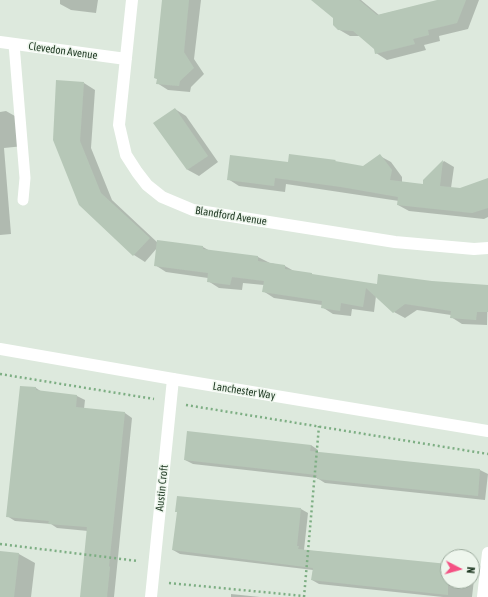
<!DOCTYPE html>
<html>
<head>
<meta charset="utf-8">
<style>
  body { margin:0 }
  #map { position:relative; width:488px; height:597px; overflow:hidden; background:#dde9dd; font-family:"Asap Condensed",sans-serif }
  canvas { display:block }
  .north { position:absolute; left:440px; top:549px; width:40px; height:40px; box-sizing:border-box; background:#eef6ed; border:1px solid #9baa9c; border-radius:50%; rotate:96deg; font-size:11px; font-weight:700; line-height:16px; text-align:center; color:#1f3923 }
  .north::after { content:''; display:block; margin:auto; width:14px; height:18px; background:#f45183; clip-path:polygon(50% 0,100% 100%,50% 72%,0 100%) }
</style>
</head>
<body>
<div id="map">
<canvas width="488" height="597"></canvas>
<div class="north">N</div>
</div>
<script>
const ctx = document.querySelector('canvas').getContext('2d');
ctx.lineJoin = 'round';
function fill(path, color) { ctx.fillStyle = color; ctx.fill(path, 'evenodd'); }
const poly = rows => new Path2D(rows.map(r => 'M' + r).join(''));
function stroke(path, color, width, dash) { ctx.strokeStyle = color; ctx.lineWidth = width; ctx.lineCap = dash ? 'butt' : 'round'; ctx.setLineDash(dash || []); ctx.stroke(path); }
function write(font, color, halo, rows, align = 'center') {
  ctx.font = font + ' "Asap Condensed",sans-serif'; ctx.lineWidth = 3; ctx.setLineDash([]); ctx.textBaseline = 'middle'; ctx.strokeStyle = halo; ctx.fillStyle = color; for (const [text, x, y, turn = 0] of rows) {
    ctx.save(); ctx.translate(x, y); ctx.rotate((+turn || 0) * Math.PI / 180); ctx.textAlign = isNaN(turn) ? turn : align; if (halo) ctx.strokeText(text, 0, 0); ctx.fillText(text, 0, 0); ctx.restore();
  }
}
fill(poly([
  [60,0,98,0,96,13,71,10,60,4],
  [163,0,201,0,194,59,204,74,191,87,190,92,168,90,157,83,158,79,155,78],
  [313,0,361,0,379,15,440,0,479,0,468,29,439,36,440,41,424,45,426,50,387,60,376,53,375,48,361,36,350,36,338,29,334,18],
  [84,83,95,90,91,148,112,200,158,243,158,241,203,247,210,251,258,257,270,263,285,266,294,271,315,276,378,286,432,282,488,286,487,325,462,324,451,317,451,315,417,310,405,318,394,312,376,296,374,312,352,309,351,316,333,314,322,307,322,305,274,298,263,291,264,285,243,283,242,290,219,288,208,281,208,278,166,272,155,265,157,248,145,262,134,255,54,139],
  [175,109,186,116,218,162,199,176,188,170,155,123],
  [6,111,22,120,24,146,4,148,11,234,0,235,0,112],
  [380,156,391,162,402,177,402,182,424,185,424,180,444,161,454,167,451,188,460,189,488,179,488,217,484,219,409,211,398,205,399,201,286,184,285,192,239,186,228,179,289,163,363,167],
  [21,387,36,388,42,392,77,396,85,400,84,409,125,413,132,418,114,597,81,597,88,531,57,528,51,524,15,521,7,516],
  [311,445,318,450,318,453,480,470,488,474,485,500,325,483,317,478,193,464,185,460],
  [301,509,308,513,304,550,448,565,448,581,472,581,472,570,475,571,472,597,443,597,319,584,312,580,313,570,180,554,173,550],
  [0,552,19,554,35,563,31,597,0,597],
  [231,594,260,597,261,597,231,597]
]), '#0003');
fill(poly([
  [162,0,189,0,184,52,194,68,180,81,179,86,156,84,157,79,154,78],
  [311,0,359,0,377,15,437,0,466,0,457,23,428,30,429,35,413,39,415,44,375,54,374,49,353,31,338,30,333,25,333,18],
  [56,80,84,82,80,141,101,193,150,238,133,256,79,205,53,140],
  [175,108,208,156,187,170,153,123],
  [289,154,336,160,335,161,363,166,380,154,392,170,390,180,423,184,423,180,443,160,440,186,460,188,488,178,488,208,472,213,397,205,398,197,341,187,275,178,274,186,227,180,230,155,288,162],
  [157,240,203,246,203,249,258,256,258,261,285,265,285,269,312,273,312,274,377,284,378,274,432,281,488,285,488,312,477,312,476,320,450,318,451,311,405,304,393,313,366,288,363,307,341,303,340,311,321,308,322,301,262,292,264,281,232,277,230,285,207,282,208,273,154,266],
  [20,386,36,387,36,390,77,395,76,407,125,412,109,566,110,567,107,597,80,597,87,527,48,524,49,521,6,517],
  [187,431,311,445,310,451,480,469,478,496,317,479,317,475,184,460],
  [177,496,301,508,297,546,299,546,298,549,448,564,448,595,311,580,313,568,172,550,177,512,175,512],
  [0,551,19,553,14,597,0,597]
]), '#b6c7b7');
stroke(poly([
  [0,374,154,399],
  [186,405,488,454],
  [0,544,138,561],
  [169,583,304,596],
  [304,597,319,426]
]), '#7dae83', 2.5, [2, 3]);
stroke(poly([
  [14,44,25,178,23,200]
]), '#fff', 11);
stroke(poly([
  [132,0,119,125,126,155,137,172,147,185,162,197,193,210,395,242,474,249,488,248],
  [0,42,126,59],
  [151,597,173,379],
  [483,597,488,553]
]), '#fff', 12);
stroke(poly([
  [0,349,173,379,488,431]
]), '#fff', 12);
write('11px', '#1f3923', '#eef6ed', [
  ["Clevedon Avenue",63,51,8],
  ["Blandford Avenue",231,216,9],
  ["Lanchester Way",244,391,9],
  ["Austin Croft",162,488,-84]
]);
</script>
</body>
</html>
